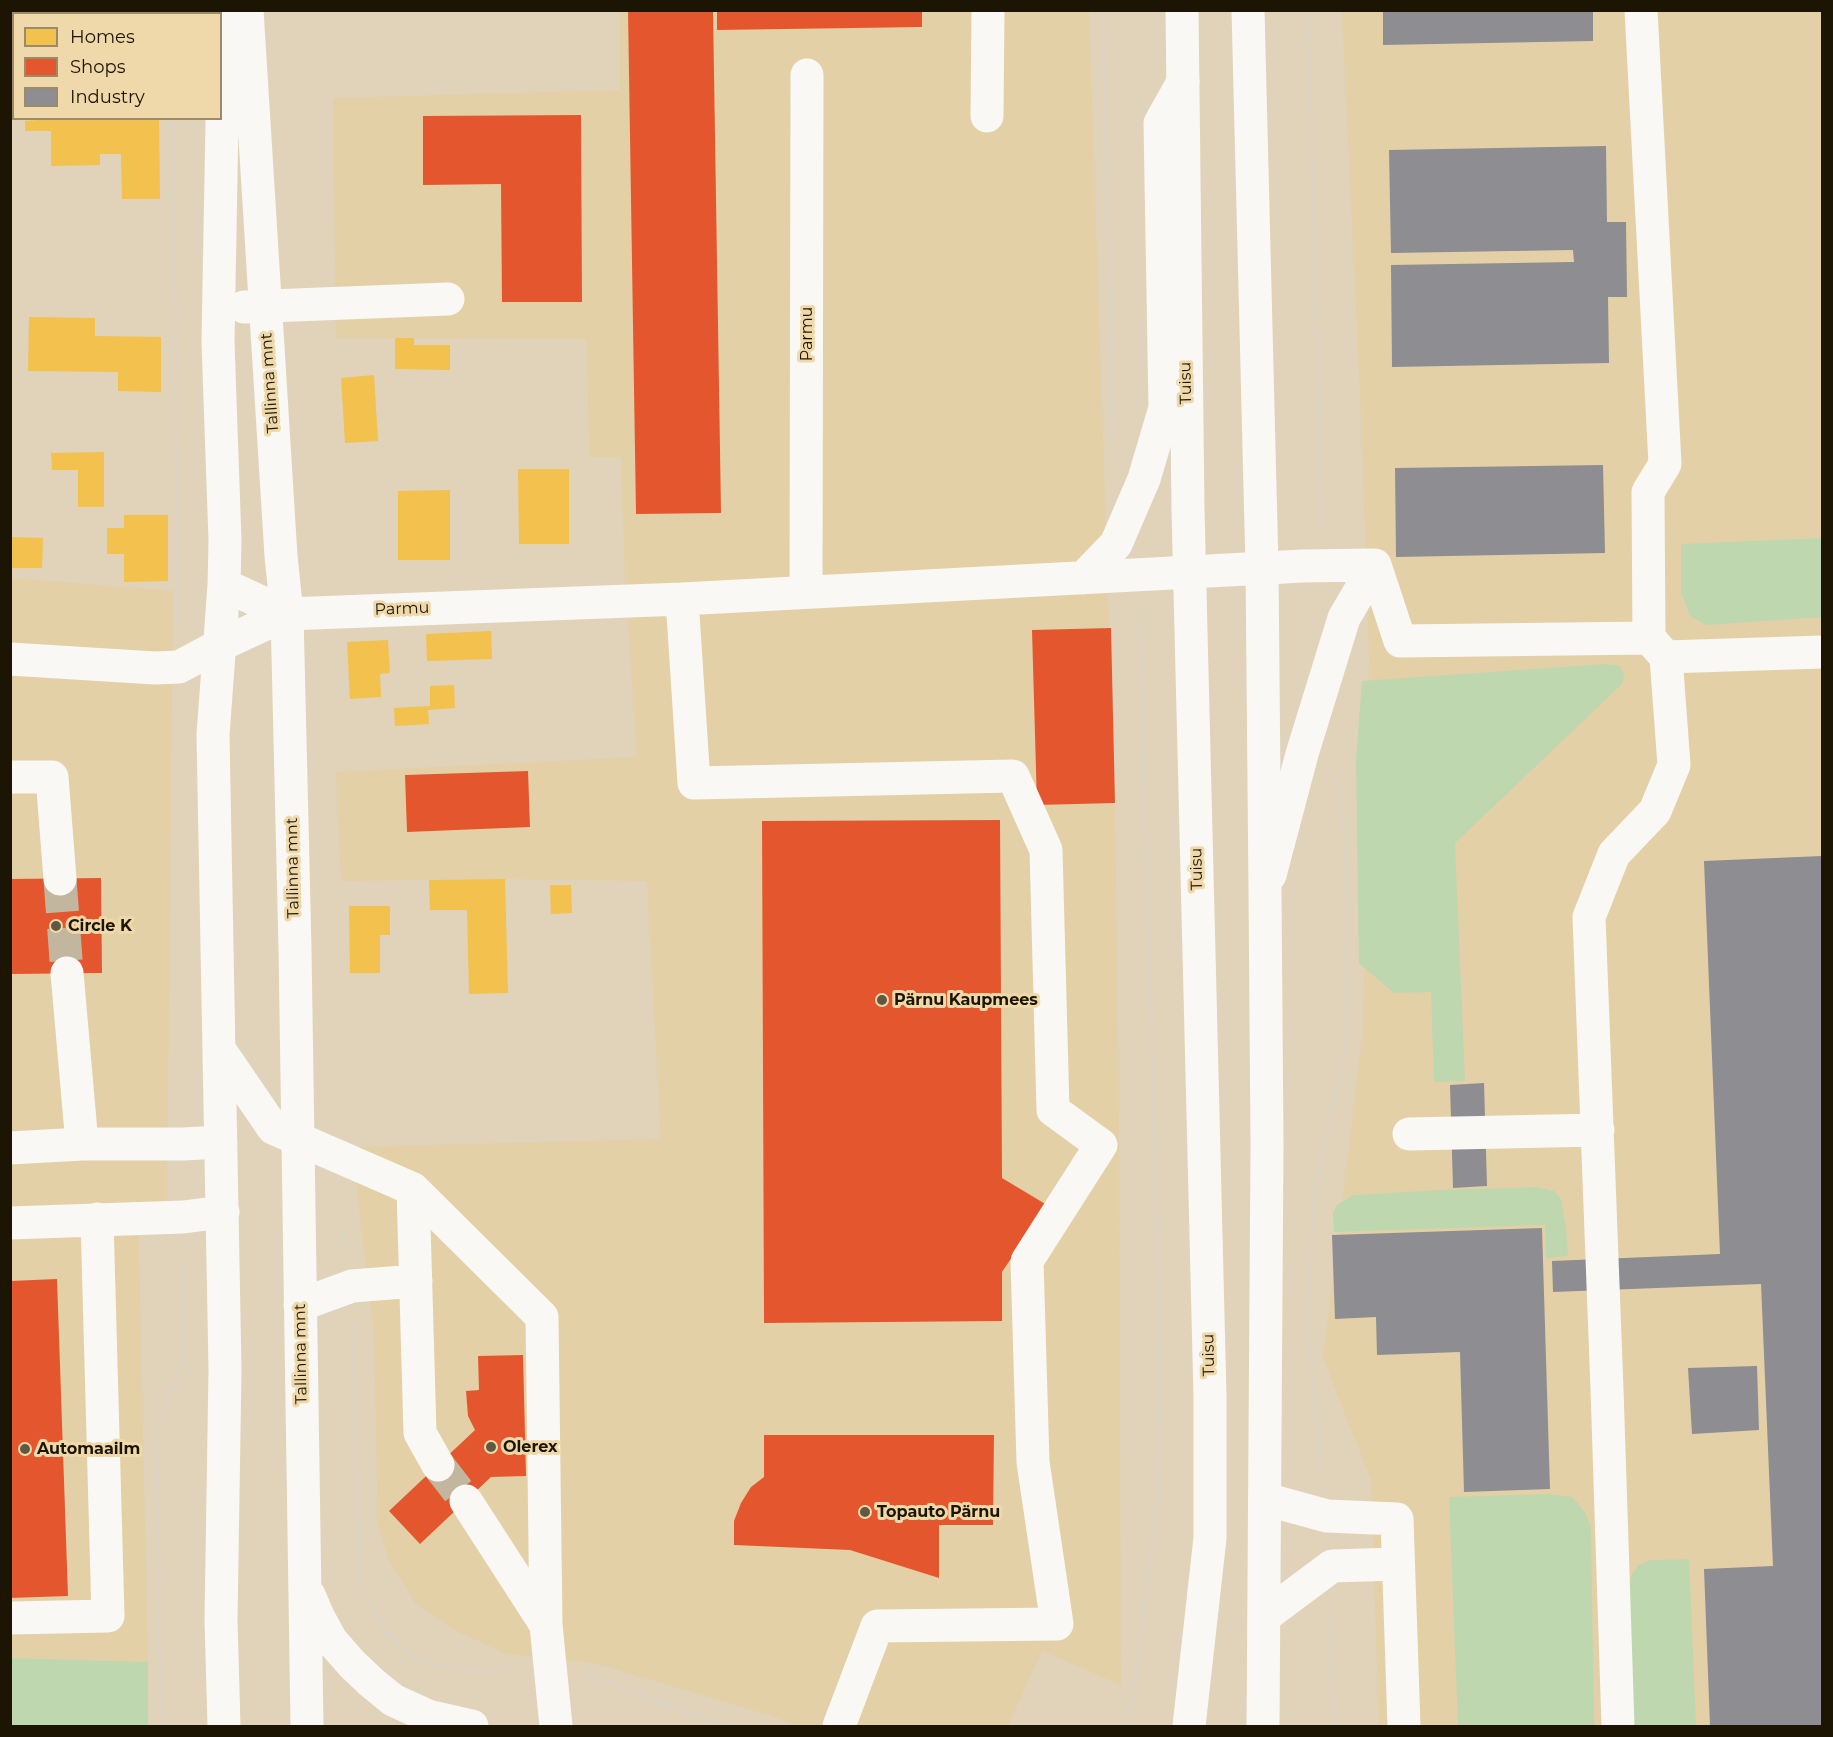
<!DOCTYPE html>
<html>
<head>
<meta charset="utf-8">
<style>
  body { margin:0 }
  #map { position:relative; width:1833px; height:1737px; overflow:hidden; background:#e0d3b9; font-family:Montserrat,sans-serif }
  canvas { display:block }
  .frame { position:absolute; inset:0; border:12px solid #1d1504; pointer-events:none }
  .legend { position:absolute; left:12px; top:12px; width:210px; height:108px; box-sizing:border-box; background:#efd9aa; border:2px solid #9b8b68; margin:0; padding:8px 10px; list-style:none; font-size:18px; color:#1d1504 }
  .legend li { display:flex; align-items:center; gap:12px; height:30px }
  .legend b { width:30px; border:2px solid #9b8b68 }
</style>
</head>
<body>
<div id="map">
<canvas width="1833" height="1737"></canvas>
<div class="frame"></div>
<ul class="legend">
<li><b style="height:16px;background:#f2c14e"></b>Homes</li>
<li><b style="height:16px;background:#e4572e"></b>Shops</li>
<li><b style="height:16px;background:#8d8d92"></b>Industry</li>
</ul>
</div>
<script>
const ctx = document.querySelector('canvas').getContext('2d');
ctx.lineJoin = 'round';
function fill(path, color) { ctx.fillStyle = color; ctx.fill(path, 'evenodd'); }
const poly = rows => new Path2D(rows.map(r => 'M' + r).join(''));
function stroke(path, color, width, dash) { ctx.strokeStyle = color; ctx.lineWidth = width; ctx.lineCap = dash ? 'butt' : 'round'; ctx.setLineDash(dash || []); ctx.stroke(path); }
function write(font, color, halo, rows, align = 'center') {
  ctx.font = font + ' Montserrat,sans-serif'; ctx.lineWidth = 6; ctx.setLineDash([]); ctx.textBaseline = 'middle'; ctx.strokeStyle = halo; ctx.fillStyle = color; for (const [text, x, y, turn = 0] of rows) {
    ctx.save(); ctx.translate(x, y); ctx.rotate((+turn || 0) * Math.PI / 180); ctx.textAlign = isNaN(turn) ? turn : align; if (halo) ctx.strokeText(text, 0, 0); ctx.fillText(text, 0, 0); ctx.restore();
  }
}
fill(poly([
  [620,11,1089,11,1115,803,1119,1122,1121,1685,1042,1651,1008,1726,799,1726,765,1714,594,1663,506,1654,456,1631,415,1603,388,1558,378,1525,374,1336,352,1147,661,1139,647,881,505,879,341,881,336,772,637,757,625,578,621,457,589,457,587,339,336,338,333,98,620,90],
  [1342,11,1822,11,1822,1726,1379,1726,1371,1480,1323,1358,1363,1031,1370,684,1361,415],
  [11,578,173,591,167,1204,138,1202,148,1662,11,1658]
]), '#e3d0a6');
fill(poly([
  [11,10,162,10,162,13,14,14,13,75,10,75],
  [1822,538,1822,617,1706,625,1690,616,1681,592,1681,544],
  [1605,664,1620,666,1624,675,1623,683,1455,843,1465,1081,1434,1082,1431,992,1394,993,1359,963,1356,761,1362,681],
  [1537,1187,1554,1191,1561,1199,1566,1228,1568,1256,1546,1258,1545,1225,1334,1232,1333,1213,1337,1205,1353,1195,1441,1190],
  [1548,1494,1572,1497,1585,1512,1591,1527,1594,1726,1458,1726,1449,1497],
  [1689,1559,1696,1726,1632,1726,1626,1600,1631,1577,1638,1565,1651,1560],
  [11,1658,148,1662,148,1726,11,1726]
]), '#bed7af');
fill(poly([
  [39,118,159,118,160,199,122,199,121,154,100,154,100,165,51,166,51,131,25,131,25,121,39,120],
  [29,317,95,318,95,336,161,337,161,392,118,391,118,372,28,371],
  [395,338,414,338,414,345,450,345,450,370,395,369],
  [374,375,378,441,345,443,341,378],
  [104,452,104,507,78,507,78,470,52,470,51,453],
  [518,469,569,469,569,544,519,544],
  [450,490,450,560,398,560,398,491],
  [124,515,168,515,168,581,124,582,124,554,107,554,107,528,124,528],
  [10,537,43,538,42,568,10,568],
  [491,631,492,659,427,661,426,634],
  [388,640,390,673,380,674,381,697,350,699,347,642],
  [454,685,455,708,428,710,429,724,395,726,394,708,430,706,430,686],
  [505,879,508,993,469,994,467,910,430,910,429,880],
  [550,885,571,885,572,913,551,914],
  [349,906,390,906,390,935,380,935,380,973,350,973]
]), '#f2c14e');
fill(poly([
  [628,10,713,10,721,513,636,514],
  [717,10,922,10,922,27,717,30],
  [581,115,582,302,502,302,501,184,423,185,423,116],
  [1111,628,1115,803,1037,805,1032,630],
  [528,771,530,827,407,832,405,775],
  [1000,820,1002,1178,1047,1205,1002,1272,1002,1321,764,1323,762,821],
  [101,878,102,973,10,974,10,879],
  [57,1279,68,1596,10,1598,10,1281],
  [523,1355,526,1476,491,1477,420,1544,389,1511,475,1430,468,1416,466,1391,479,1390,478,1356],
  [764,1435,994,1435,993,1525,939,1525,939,1578,850,1550,734,1545,734,1521,741,1503,751,1487,764,1477]
]), '#e4572e');
fill(poly([
  [1383,10,1593,10,1593,41,1383,45],
  [1606,146,1607,222,1626,222,1627,297,1608,297,1609,363,1392,367,1391,265,1574,262,1573,250,1391,253,1389,150],
  [1603,465,1605,553,1396,557,1395,468],
  [1822,856,1822,1726,1710,1726,1704,1569,1773,1566,1761,1284,1553,1292,1552,1261,1720,1254,1704,861],
  [1484,1083,1487,1186,1453,1188,1450,1085],
  [1542,1228,1550,1489,1464,1492,1460,1352,1377,1355,1376,1317,1335,1319,1332,1235],
  [1757,1366,1759,1430,1692,1434,1688,1368]
]), '#8d8d92');
stroke(poly([
  [60,879,67,973],
  [438,1465,466,1501]
]), '#c3b69e', 33, [33, 16]);
stroke(poly([
  [172,10,172,14],
  [1103,10,1114,446],
  [1308,10,1322,529],
  [173,118,178,627],
  [337,1226,350,1251],
  [353,1324,360,1587,387,1633,417,1660,466,1671,513,1668],
  [1323,1477,1307,1320,1315,1187,1346,1048,1348,877,1337,770],
  [1332,1610,1333,1726],
  [586,1674,723,1726],
  [161,1726,157,1430,183,1364,183,1252],
  [1124,1726,1135,1688,1157,1504,1160,1339,1140,612]
]), '#d8d4cc', 4, [3, 4.5]);
stroke(poly([
  [224,10,218,342,225,541,224,585,213,735,225,1369,221,1620,224,1726],
  [247,10,281,556,287,614,295,949,307,1726],
  [1641,10,1665,464,1648,492,1649,638,1666,657,1822,652],
  [987,116,988,10],
  [244,307,448,299],
  [1083,578,1116,544,1144,479,1165,408,1160,123,1183,82],
  [224,585,287,614],
  [806,592,807,75],
  [682,599,694,783,1013,776,1046,850,1053,1110,1101,1145,1027,1261,1033,1462,1057,1624,877,1626,839,1726],
  [10,659,155,668,179,667,220,645,287,614,682,599,1303,566,1375,565,1400,641,1649,638],
  [10,777,52,777,60,879],
  [1270,875,1302,754,1344,618,1375,565],
  [219,1049,273,1128,413,1189,542,1317,546,1625,556,1726],
  [1409,1134,1598,1130],
  [82,1144,183,1144,221,1142],
  [10,1148,82,1144,67,973],
  [413,1189,420,1433,438,1465],
  [10,1223,183,1217,223,1212],
  [300,1305,352,1286,416,1281],
  [1265,1499,1327,1516,1397,1519,1404,1726],
  [466,1501,546,1625],
  [309,1595,318,1616,331,1640,352,1664,371,1682,393,1700,428,1716,472,1726],
  [1265,1616,1332,1566,1398,1564],
  [10,1618,108,1616,97,1219],
  [1618,1726,1607,1389,1589,917,1614,854,1655,811,1674,765,1666,657]
]), '#faf8f4', 33);
stroke(poly([
  [1182,10,1188,510,1210,1396,1210,1538,1189,1726],
  [1248,10,1262,567,1265,891,1267,1145,1263,1726]
]), '#faf8f4', 33);
for (const [x, y, r, color] of [
  [56,926,6,"#615843"],
  [882,1000,6,"#615843"],
  [491,1447,6,"#615843"],
  [25,1449,6,"#615843"],
  [865,1512,6,"#615843"]
]) { const dot = new Path2D(); dot.arc(x, y, r, 0, 2 * Math.PI); ctx.fillStyle = color; ctx.fill(dot); stroke(dot, '#efd9aa', 2); }
write('16px', '#1d1504', '#efd9aa', [
  ["Parmu",807,334,-90],
  ["Tallinna mnt",270,383,-94],
  ["Tuisu",1186,383,-91],
  ["Parmu",402,609,-2],
  ["Tallinna mnt",293,868,-91],
  ["Tuisu",1197,869,-91],
  ["Tallinna mnt",301,1354,-91],
  ["Tuisu",1209,1355,-91]
]);
write('bold 16px', '#1d1504', '#efd9aa', [
  ["Circle K",68,926],
  ["Pärnu Kaupmees",894,1000],
  ["Olerex",503,1447],
  ["Automaailm",37,1449],
  ["Topauto Pärnu",877,1512]
], 'left');
</script>
</body>
</html>
